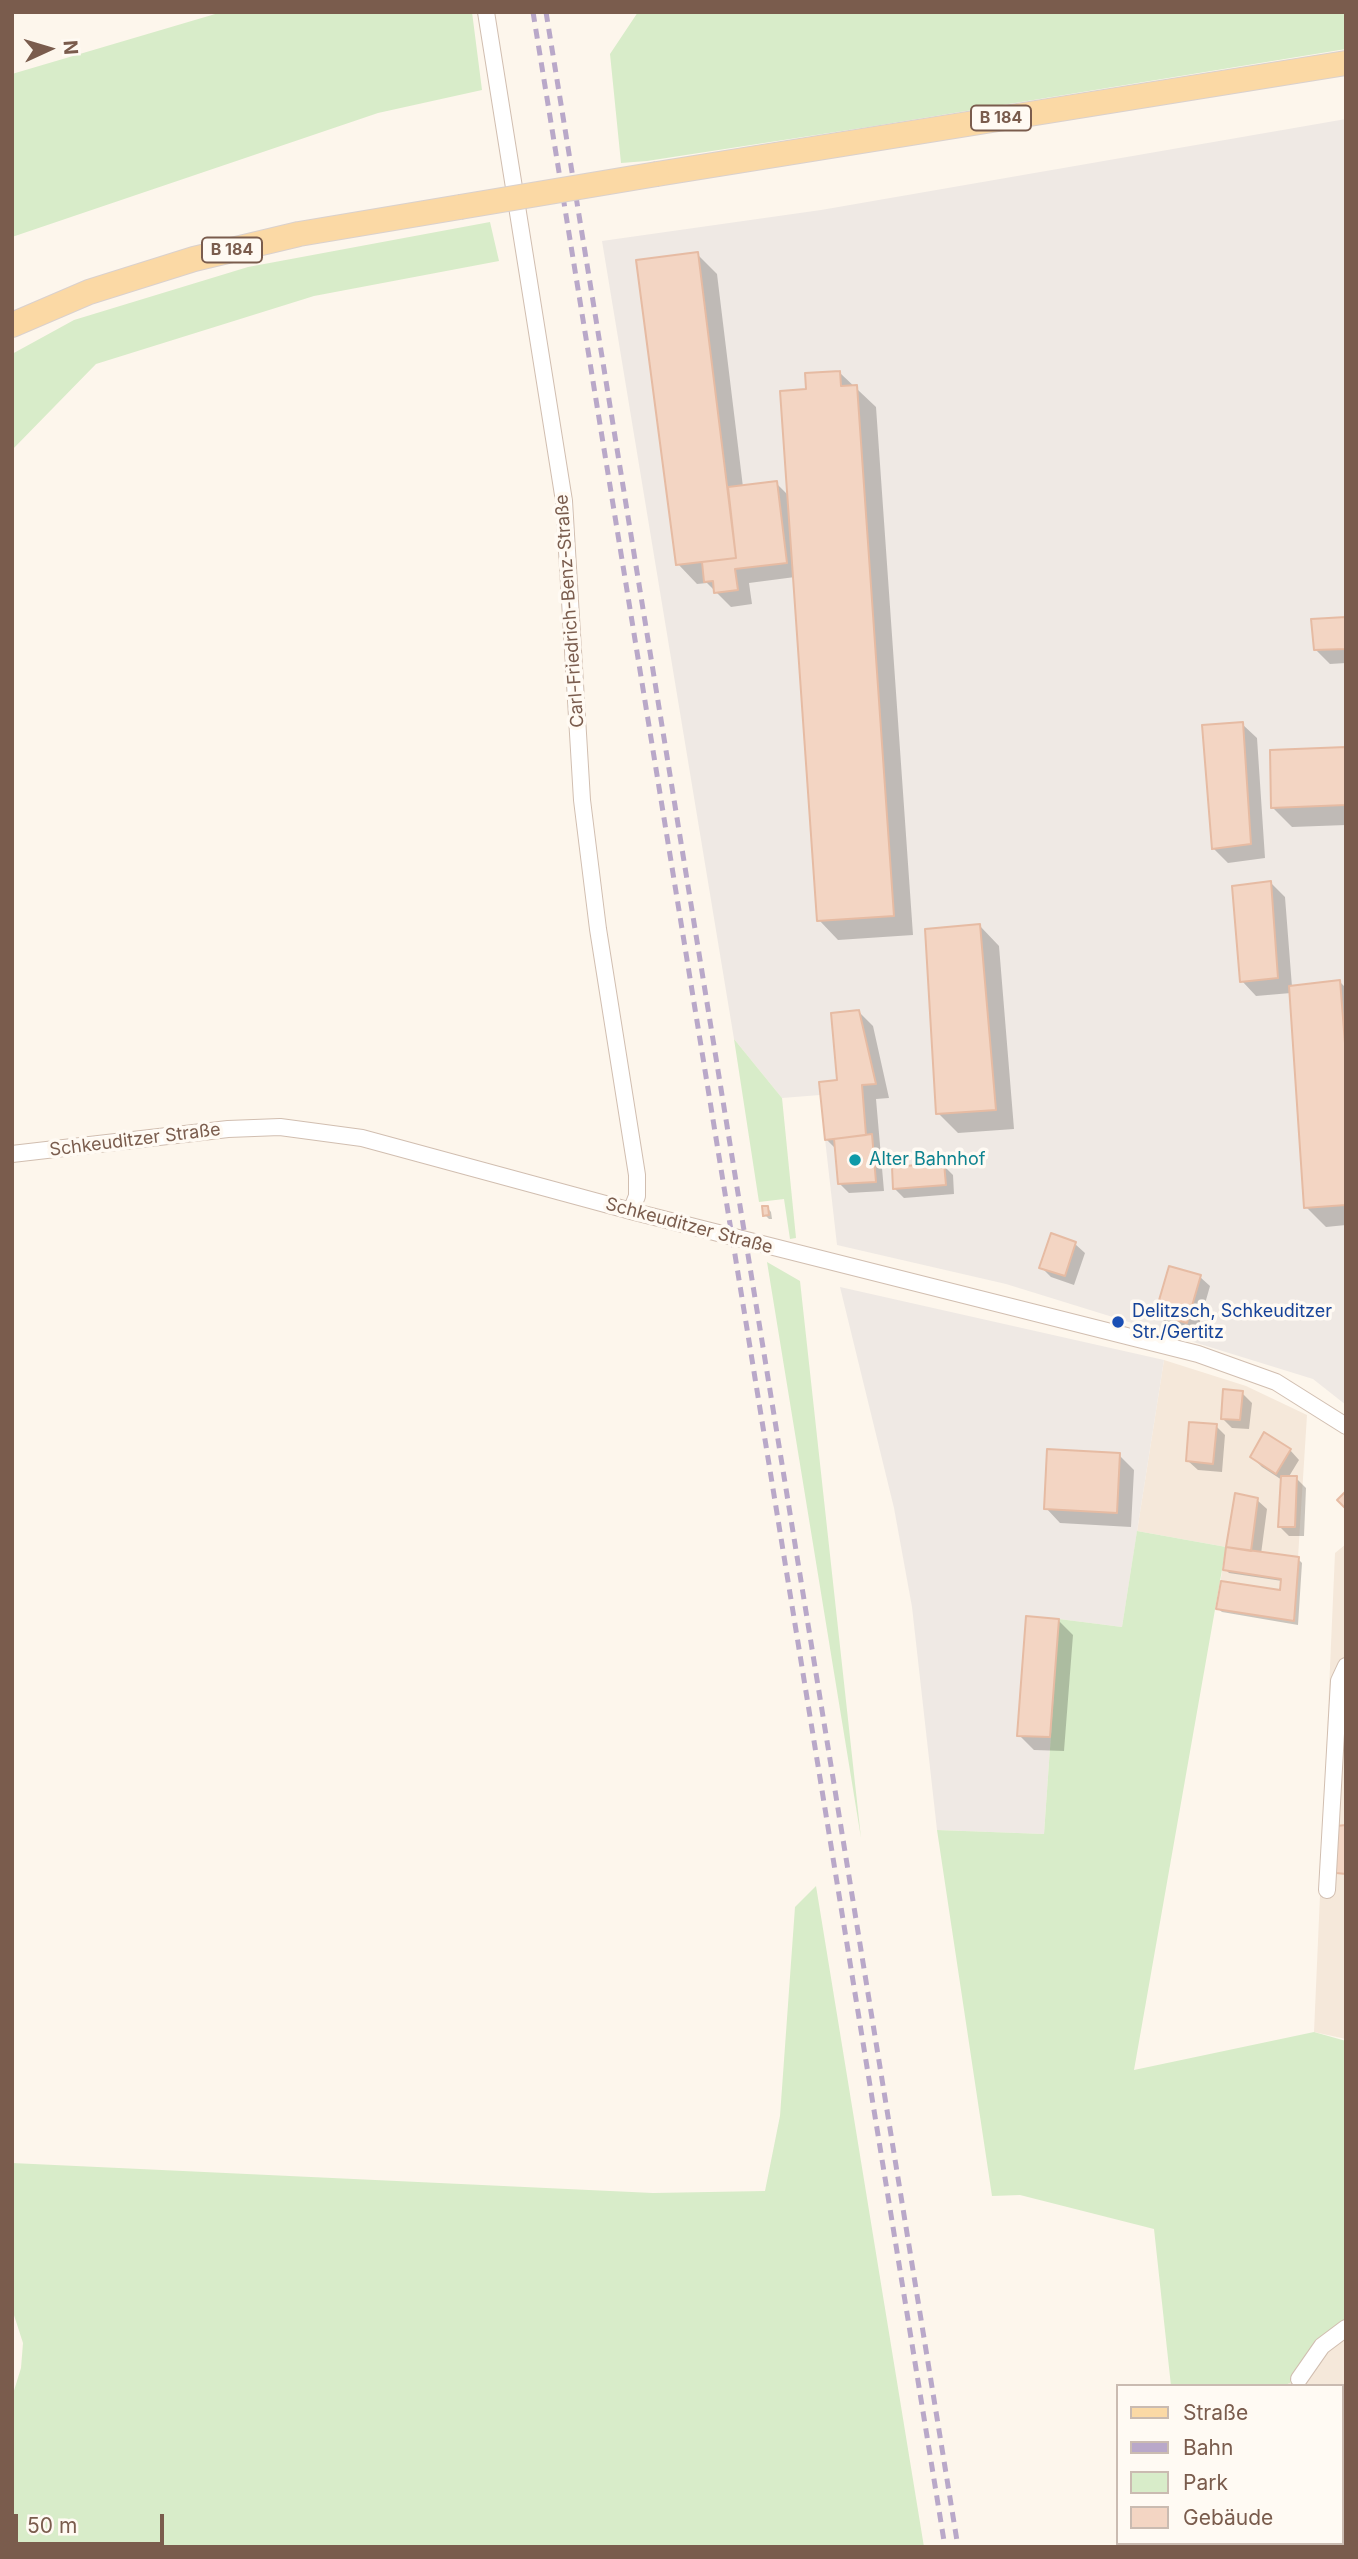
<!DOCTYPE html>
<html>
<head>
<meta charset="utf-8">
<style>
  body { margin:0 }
  #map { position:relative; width:1358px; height:2559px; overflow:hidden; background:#fdf6ec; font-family:Inter,sans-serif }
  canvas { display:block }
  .frame { position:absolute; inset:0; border:14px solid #7a5c4d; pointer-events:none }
  .legend { position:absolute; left:1116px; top:2384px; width:228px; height:161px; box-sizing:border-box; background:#fffaf3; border:2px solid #cabbb1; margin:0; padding:9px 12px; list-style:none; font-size:21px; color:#7a5c4d }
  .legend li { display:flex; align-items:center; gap:14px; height:35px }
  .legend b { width:35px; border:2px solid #cabbb1 }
  .north { position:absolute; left:14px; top:14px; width:70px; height:70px; -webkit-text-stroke:5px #fffaf3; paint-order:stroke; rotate:86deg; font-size:19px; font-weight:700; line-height:28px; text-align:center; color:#7a5c4d }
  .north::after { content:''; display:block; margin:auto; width:24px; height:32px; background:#7a5c4d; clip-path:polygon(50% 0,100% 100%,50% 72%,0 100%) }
  .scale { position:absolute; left:14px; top:2514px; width:150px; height:32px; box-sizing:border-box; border:4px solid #7a5c4d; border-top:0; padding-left:9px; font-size:21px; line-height:24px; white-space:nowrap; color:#7a5c4d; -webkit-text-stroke:5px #fffaf3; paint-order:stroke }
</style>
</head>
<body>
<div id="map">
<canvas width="1358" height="2559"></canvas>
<div class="frame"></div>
<ul class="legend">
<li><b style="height:9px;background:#fbd9a5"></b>Straße</li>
<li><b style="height:9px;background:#b9a8c9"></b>Bahn</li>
<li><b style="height:19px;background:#d8ecc9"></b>Park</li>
<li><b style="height:19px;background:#f3d5c3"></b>Gebäude</li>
</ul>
<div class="north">N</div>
<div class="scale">50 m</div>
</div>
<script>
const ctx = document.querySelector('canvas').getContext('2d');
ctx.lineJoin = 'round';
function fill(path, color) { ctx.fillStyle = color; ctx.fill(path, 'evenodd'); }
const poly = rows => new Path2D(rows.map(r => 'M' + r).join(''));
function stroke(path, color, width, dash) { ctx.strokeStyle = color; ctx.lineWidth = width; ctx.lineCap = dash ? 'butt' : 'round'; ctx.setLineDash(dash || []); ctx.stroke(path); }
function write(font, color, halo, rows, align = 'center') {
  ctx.font = font + ' Inter,sans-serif'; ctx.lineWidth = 7; ctx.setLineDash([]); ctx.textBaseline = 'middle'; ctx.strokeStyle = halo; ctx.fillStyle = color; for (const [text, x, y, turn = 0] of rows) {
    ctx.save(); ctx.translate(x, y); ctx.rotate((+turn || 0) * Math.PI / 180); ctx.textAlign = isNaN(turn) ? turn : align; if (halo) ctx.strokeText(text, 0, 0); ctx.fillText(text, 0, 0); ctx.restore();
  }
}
fill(poly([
  [1164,1360,1246,1386,1307,1415,1294,1621,1216,1609,1226,1547,1137,1531],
  [1346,1544,1346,2039,1314,2032,1335,1553],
  [1346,2328,1346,2547,1190,2547,1190,2543,1342,2543,1342,2386,1283,2386,1299,2379]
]), '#f5e8da');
fill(poly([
  [1346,119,1346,1405,1313,1379,1006,1284,837,1245,820,1095,782,1098,734,1039,602,241,821,210],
  [840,1287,1164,1360,1122,1627,1059,1619,1044,1834,937,1830,912,1607,894,1508]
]), '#efe9e4');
fill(poly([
  [222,12,472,12,482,90,378,113,12,237,12,74],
  [638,12,1346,12,1346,49,868,127,647,161,621,163,610,54],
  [490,222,499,261,314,296,96,364,12,450,12,354,74,320,248,267],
  [734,1039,782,1098,796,1238,790,1239,784,1199,759,1202],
  [767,1262,800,1281,861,1838],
  [1137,1531,1226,1547,1134,2070,1314,2032,1346,2041,1346,2328,1299,2379,1283,2386,1171,2386,1154,2229,1020,2195,992,2196,937,1830,1044,1834,1059,1619,1122,1627],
  [816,1886,924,2547,12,2547,12,2397,21,2368,23,2343,12,2309,12,2163,653,2193,765,2191,780,2116,795,1907]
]), '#d8ecc9');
fill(poly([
  [697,254,717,274,743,487,776,483,789,496,808,390,840,373,876,407,913,935,838,940,819,920,795,577,749,583,752,604,731,607,707,583,697,584,678,564],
  [1346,619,1346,663,1330,664,1315,649],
  [1242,724,1257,738,1265,858,1228,863,1213,848],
  [1346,748,1346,825,1292,827,1272,807],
  [1271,883,1285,897,1292,987,1340,982,1346,988,1346,1225,1326,1227,1306,1207,1291,993,1256,996,1242,981],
  [980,926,999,946,1014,1129,958,1133,938,1113],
  [859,1012,873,1026,889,1098,876,1099,884,1191,849,1193,840,1184,837,1150,826,1139,839,1081],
  [943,1165,953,1175,954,1194,904,1198,894,1188],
  [767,1207,771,1212,772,1219,769,1219,765,1215],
  [1075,1244,1085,1253,1074,1285,1051,1277,1041,1267],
  [1200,1277,1210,1286,1197,1332,1166,1323,1156,1313],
  [1242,1393,1252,1403,1249,1429,1232,1428,1222,1418],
  [1216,1426,1225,1435,1222,1472,1198,1470,1188,1461],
  [1290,1450,1299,1460,1288,1478,1296,1478,1306,1488,1304,1536,1289,1536,1279,1526,1282,1480,1262,1467,1252,1457],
  [1119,1455,1134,1470,1131,1527,1060,1523,1046,1508],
  [1257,1500,1267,1509,1261,1554,1298,1559,1302,1563,1298,1625,1222,1612,1217,1608,1281,1593,1282,1581,1229,1573,1225,1569],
  [1058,1620,1073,1635,1064,1751,1034,1750,1019,1735],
  [1222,2543,1274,2543,1277,2547,1211,2547]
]), '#0003');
const building = poly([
  [698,252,736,558,676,565,636,260,698,252],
  [840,371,841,386,857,385,894,916,817,921,780,391,806,389,805,373,840,371],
  [777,481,787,563,735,569,738,590,714,593,713,581,704,582,702,562,736,558,728,487,777,481],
  [1346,617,1346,649,1314,650,1311,619,1346,617],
  [1243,722,1251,844,1212,849,1202,725,1243,722],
  [1346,747,1346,805,1271,808,1270,750,1346,747],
  [1271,881,1278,978,1240,982,1232,886,1271,881],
  [980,924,996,1110,936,1114,925,929,980,924],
  [1340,980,1346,1056,1346,1205,1304,1208,1289,986,1340,980],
  [859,1010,876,1084,862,1085,866,1135,825,1140,819,1082,837,1080,831,1013,859,1010],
  [872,1134,876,1182,838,1184,834,1139,872,1134],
  [944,1163,946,1185,893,1189,892,1167,944,1163],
  [762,1206,768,1206,769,1215,763,1216,762,1206],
  [1051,1233,1076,1242,1065,1276,1039,1268,1051,1233],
  [1169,1266,1201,1275,1187,1323,1155,1314,1169,1266],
  [1223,1389,1243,1391,1240,1420,1221,1419,1223,1389],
  [1189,1422,1217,1424,1213,1464,1186,1461,1189,1422],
  [1264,1432,1291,1449,1276,1474,1250,1457,1264,1432],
  [1047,1449,1120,1453,1117,1513,1044,1509,1047,1449],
  [1281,1476,1297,1476,1295,1527,1278,1527,1281,1476],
  [1346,1491,1346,1509,1337,1500,1346,1491],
  [1235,1493,1258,1498,1251,1551,1226,1547,1235,1493],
  [1226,1547,1299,1557,1294,1621,1216,1609,1221,1581,1280,1590,1281,1579,1223,1570,1226,1547],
  [1026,1616,1059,1619,1050,1737,1017,1736,1026,1616],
  [1346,1825,1346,1874,1336,1873,1336,1826,1346,1825],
  [1217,2543,1267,2543,1268,2547,1206,2547,1217,2543]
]);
fill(building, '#f3d5c3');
stroke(building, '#e6bba3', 2);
const minor = poly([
  [486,12,564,501,582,800,598,929,637,1175,637,1196,631,1211],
  [12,1154,228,1129,280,1127,362,1138,631,1211,1198,1354,1276,1382,1346,1426],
  [1327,1890,1339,1681,1346,1666],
  [1299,2379,1322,2346,1346,2328]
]);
const primary = poly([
  [657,174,1346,63],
  [12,325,89,292,194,259,299,234,460,207]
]);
stroke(minor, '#d1beb0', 18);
stroke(primary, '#dad1cd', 26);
stroke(minor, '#fff', 16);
stroke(primary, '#fbd9a5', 24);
stroke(poly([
  [533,12,945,2547],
  [546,12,958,2547]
]), '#b9a8c9', 5, [10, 7]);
const primaryBridge = poly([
  [460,207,657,174]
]);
stroke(primaryBridge, '#dad1cd', 26, []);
stroke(primaryBridge, '#fbd9a5', 24);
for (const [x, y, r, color] of [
  [855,1160,7,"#0f9aa8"],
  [1118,1322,7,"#1a4fb4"]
]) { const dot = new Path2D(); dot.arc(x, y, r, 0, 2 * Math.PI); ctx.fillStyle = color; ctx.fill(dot); stroke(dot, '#fffaf3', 2.5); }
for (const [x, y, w] of [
  [1001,118,60],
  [232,250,60]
]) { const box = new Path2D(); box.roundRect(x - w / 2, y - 12.5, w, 25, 5); ctx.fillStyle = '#fffaf3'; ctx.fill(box); stroke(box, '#7a5c4d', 2); }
write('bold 16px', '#7a5c4d', null, [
  ["B 184",1001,118],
  ["B 184",232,250]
]);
write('18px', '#7a5c4d', '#fffaf3', [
  ["Carl-Friedrich-Benz-Straße",570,611,-94],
  ["Schkeuditzer Straße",135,1140,-7],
  ["Schkeuditzer Straße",689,1226,15]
]);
write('18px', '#0d838f', '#fffaf3', [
  ["Alter Bahnhof",869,1160]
], 'left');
write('18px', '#164399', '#fffaf3', [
  ["Delitzsch, Schkeuditzer",1132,1312],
  ["Str./Gertitz",1132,1333]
], 'left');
</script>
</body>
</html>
